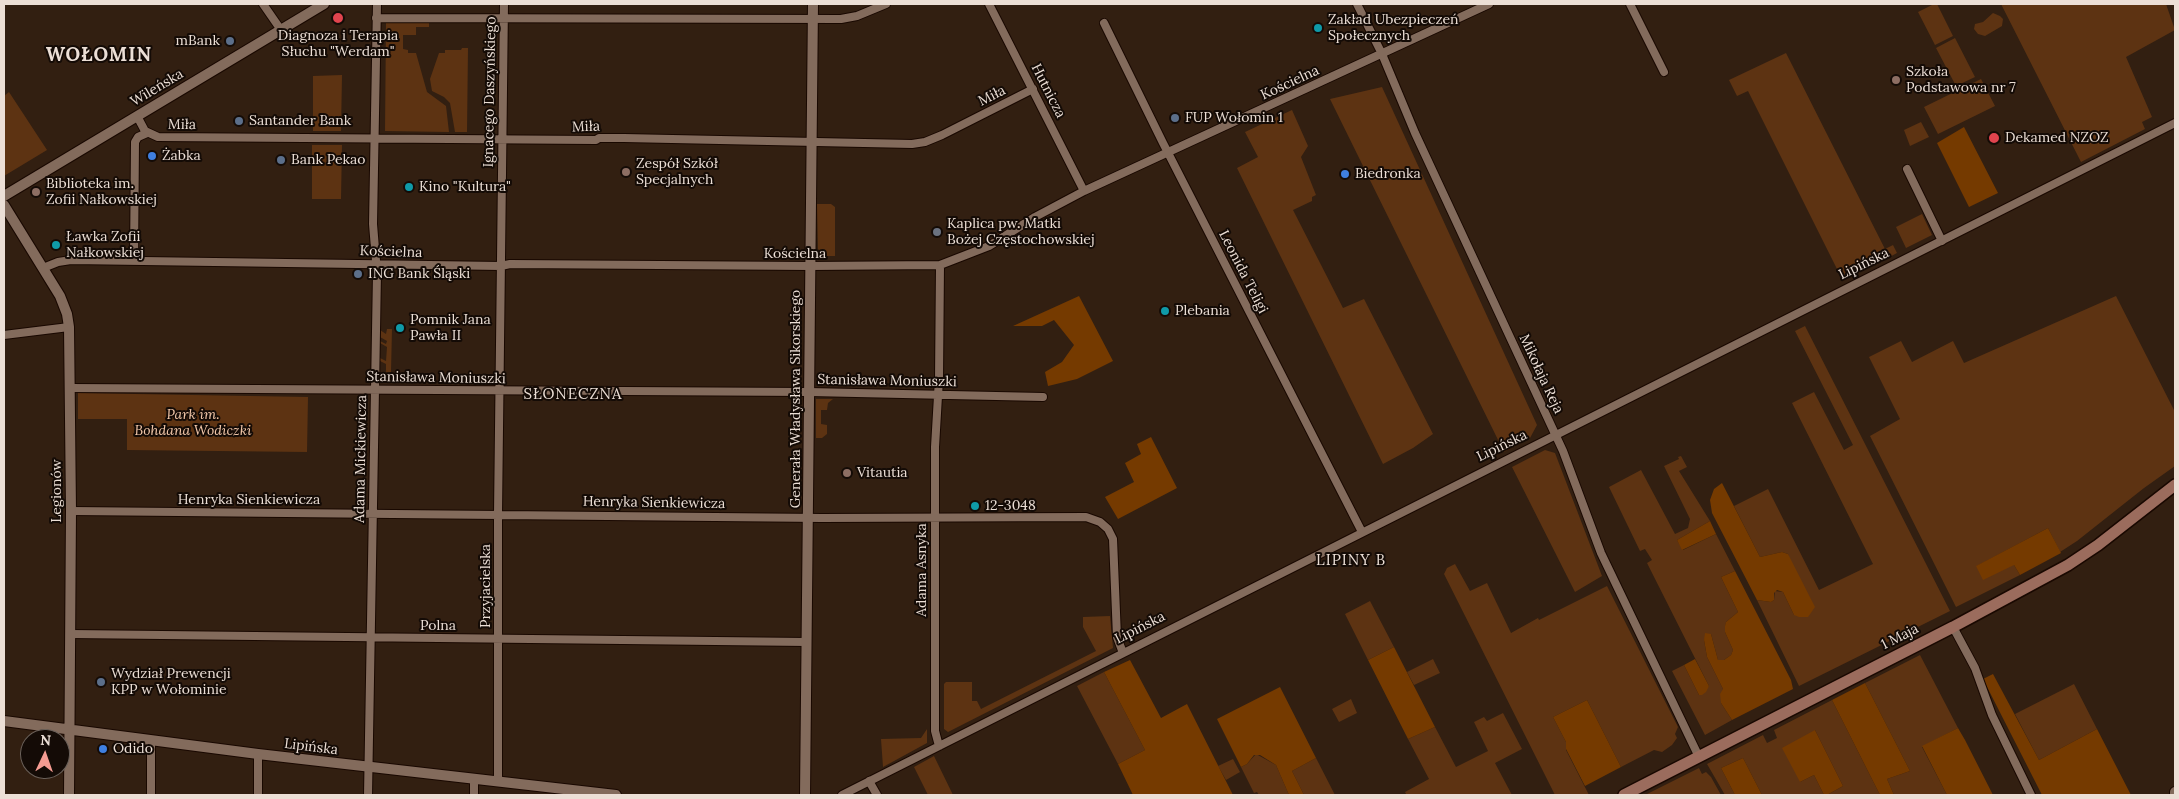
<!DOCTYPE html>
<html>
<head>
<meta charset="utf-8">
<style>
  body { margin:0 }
  #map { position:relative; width:2179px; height:799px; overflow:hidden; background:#321f11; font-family:Lora,serif }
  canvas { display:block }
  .frame { position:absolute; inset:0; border:5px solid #ecdfd6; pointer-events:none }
  .north { position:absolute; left:20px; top:729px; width:50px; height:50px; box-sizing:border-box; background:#140b06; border:1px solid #6a6059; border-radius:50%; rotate:3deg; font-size:14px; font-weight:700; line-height:20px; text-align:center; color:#ecdfd6 }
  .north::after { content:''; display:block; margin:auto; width:18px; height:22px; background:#f59c92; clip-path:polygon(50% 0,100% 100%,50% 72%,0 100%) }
</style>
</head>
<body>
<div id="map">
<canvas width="2179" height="799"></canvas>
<div class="frame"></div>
<div class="north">N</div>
</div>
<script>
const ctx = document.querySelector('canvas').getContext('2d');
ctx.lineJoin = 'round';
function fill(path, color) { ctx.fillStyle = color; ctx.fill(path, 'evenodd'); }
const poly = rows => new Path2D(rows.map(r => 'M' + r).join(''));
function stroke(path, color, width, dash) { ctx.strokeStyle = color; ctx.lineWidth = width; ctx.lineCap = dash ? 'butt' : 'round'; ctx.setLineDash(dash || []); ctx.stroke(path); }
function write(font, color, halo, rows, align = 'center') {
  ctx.font = font + ' Lora,serif'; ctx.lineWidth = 4; ctx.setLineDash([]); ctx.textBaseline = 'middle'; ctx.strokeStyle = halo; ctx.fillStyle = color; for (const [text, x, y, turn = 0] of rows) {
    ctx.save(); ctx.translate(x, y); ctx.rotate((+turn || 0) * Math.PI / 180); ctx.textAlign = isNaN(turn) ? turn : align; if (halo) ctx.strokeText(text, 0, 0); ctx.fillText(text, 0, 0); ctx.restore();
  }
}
fill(poly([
  [1934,4,1937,4,1953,36,1935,45,1918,12],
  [2001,4,2166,4,2175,30,2126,57,2152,117,2142,122,2145,129,2081,162],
  [1993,13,2000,16,2003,19,2002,26,1985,36,1978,34,1974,29,1975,24,1983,22],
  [386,23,429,23,429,27,416,27,416,35,403,35,403,49,408,50,408,53,416,53,427,92,446,106,449,132,385,131],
  [1955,38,1975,77,1956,86,1936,48],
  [462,48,468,48,467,132,455,132,450,103,444,97,432,91,430,79,439,53,445,53,445,50,461,50],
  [1786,53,1885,249,1893,245,1897,253,1871,267,1866,259,1859,263,1862,271,1843,281,1748,91,1737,96,1729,80],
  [342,75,341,131,313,131,313,76],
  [1981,79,1995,106,1938,134,1924,107],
  [1382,87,1537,425,1530,438,1504,452,1330,99],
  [9,92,47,150,4,176,4,96],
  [1292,110,1308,146,1301,157,1316,195,1312,197,1312,201,1293,210,1343,308,1364,299,1433,434,1413,448,1383,464,1237,168,1258,157,1245,132],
  [1921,122,1929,137,1910,146,1904,130],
  [312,145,342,145,341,199,312,199],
  [817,204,831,204,835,207,835,256,826,256,818,249],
  [1922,214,1932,235,1906,248,1896,227],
  [2116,296,2175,412,2175,466,2144,488,2077,541,2060,552,2048,528,1977,566,2014,565,2020,575,1956,607,1870,436,1900,419,1869,357,1901,341,1912,362,1953,341,1964,363],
  [1805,326,1950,611,1799,686,1757,600,1771,602,1774,600,1775,591,1783,592,1794,615,1788,554,1782,552,1760,557,1734,506,1768,489,1819,590,1873,564,1792,403,1814,392,1844,450,1853,445,1795,331],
  [387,329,392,329,391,372,386,372,386,364,380,361,380,358,386,361,387,347,380,343,380,341,386,344,387,341,380,337,380,330,386,334],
  [78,393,308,397,307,452,127,450,127,419,78,419],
  [816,399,833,399,828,403,827,410,821,410,821,424,827,425,827,434,822,438,816,438],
  [1545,450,1555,453,1602,576,1575,592,1512,467],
  [1681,456,1687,467,1679,471,1710,521,1677,540,1683,550,1716,534,1735,571,1721,577,1738,612,1726,622,1725,632,1733,650,1731,655,1724,660,1718,660,1711,634,1704,640,1707,657,1723,689,1721,703,1732,720,1705,735,1672,671,1684,665,1699,695,1709,686,1647,563,1652,560,1645,549,1640,551,1609,487,1641,470,1675,534,1688,528,1690,519,1664,466,1679,459,1678,457],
  [1455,564,1470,591,1487,583,1511,633,1538,618,1539,620,1607,586,1678,727,1675,734,1677,738,1672,745,1662,752,1654,750,1621,767,1587,700,1553,717,1566,742,1566,750,1589,795,1555,795,1444,574,1447,568],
  [1370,601,1394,647,1368,660,1345,614],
  [1110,616,1113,648,948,732,944,729,944,684,946,682,972,682,972,701,977,701,981,709,1096,651,1083,627,1083,617],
  [1920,655,1958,728,1922,747,1947,795,1894,795,1887,779,1910,771,1865,683],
  [1433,659,1440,673,1414,685,1407,672],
  [1104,672,1145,750,1118,764,1077,686],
  [2074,684,2097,729,2039,760,2015,714],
  [1351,699,1357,713,1339,722,1332,709],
  [1832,700,1880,795,1827,795,1843,786,1815,730,1800,782,1814,775,1824,795,1762,795,1743,758,1721,768,1735,795,1725,795,1707,764,1763,735,1767,743,1777,738,1774,730],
  [1503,713,1522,749,1495,763,1512,795,1403,795,1406,794,1405,792,1429,779,1408,739,1435,727,1456,767,1488,751,1474,722,1484,717,1487,721],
  [927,729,927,743,883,767,881,739,921,738],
  [1256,754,1276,765,1289,795,1259,795,1257,792,1254,793,1241,767,1247,764],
  [934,756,953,795,928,795,914,767],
  [1316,758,1335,795,1304,795,1292,771],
  [1233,759,1240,772,1226,780,1218,766],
  [1699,768,1702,774,1706,772,1711,777,1721,795,1645,795]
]), '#5d3312');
fill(poly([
  [1964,127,1998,193,1969,207,1937,143],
  [1079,296,1113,361,1077,379,1048,386,1045,372,1062,362,1074,345,1054,320,1042,326,1013,326],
  [1151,437,1177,488,1118,519,1105,497,1134,482,1125,463,1141,454,1137,444],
  [1722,483,1760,557,1782,552,1788,554,1815,607,1808,617,1799,617,1794,615,1783,592,1777,590,1774,593,1774,600,1771,602,1757,600,1712,513,1710,500,1714,489],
  [1710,521,1716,534,1682,550,1677,540],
  [2048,528,2061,553,2020,575,2014,565,1983,580,1976,566],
  [1735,571,1791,680,1793,689,1732,720,1721,703,1720,694,1723,689,1707,657,1704,640,1705,633,1711,634,1718,660,1724,660,1731,655,1733,650,1725,632,1725,626,1726,622,1738,612,1721,577],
  [1394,647,1435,727,1408,739,1368,660],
  [1695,659,1709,686,1706,692,1702,695,1699,695,1684,665],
  [1130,660,1161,718,1187,704,1233,795,1133,795,1118,764,1145,750,1104,672],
  [1993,674,2039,760,2097,729,2131,795,2042,795,1983,679],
  [1865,683,1910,771,1887,779,1894,795,1880,795,1832,700],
  [1280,687,1316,758,1292,771,1304,795,1289,795,1276,765,1260,755,1254,755,1247,764,1241,767,1217,719],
  [1587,700,1621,767,1585,786,1566,749,1566,742,1553,717],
  [1958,728,1965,740,1993,795,1947,795,1922,746],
  [1815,730,1843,786,1827,795,1824,795,1814,775,1800,782,1782,748],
  [1743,758,1762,795,1735,795,1721,768]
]), '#753a00');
const minor = poly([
  [263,4,281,30],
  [989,4,1084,191],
  [1357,4,1382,54,1415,133,1563,451,1601,553,1699,757],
  [1630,4,1664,72],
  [376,18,841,19,857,16,886,4],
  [1104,23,1163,143,1362,532],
  [137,116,145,131,158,137,596,140,599,138,624,138,912,144,925,142,942,135,1033,89],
  [1907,169,1942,241],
  [134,261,135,142,138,137,147,133],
  [43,268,58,262,71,260,501,266,510,264,810,266,940,265,989,246,1035,217,1084,191,1489,4],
  [4,335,69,327],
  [70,388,809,392,1043,397],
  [71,511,822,518,1086,517,1100,522,1108,529,1113,539,1117,637,1123,653],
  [1953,627,1975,668,1992,715,2031,795],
  [70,634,807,642],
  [939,746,935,731,935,447,939,379,940,265],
  [258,754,258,795],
  [869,781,877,795],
  [498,782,498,514,504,4],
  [151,795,151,741],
  [368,795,377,273,373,224,377,4],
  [474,795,474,780],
  [842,795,2175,123]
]);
const tertiary = poly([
  [4,196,324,4],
  [4,205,60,296,67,314,69,327,71,511,69,795],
  [4,721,258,754,616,795],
  [805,795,813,4],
  [2175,795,2175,792]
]);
const secondary = poly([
  [1624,795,1953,627,2068,565,2098,545,2175,485]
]);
stroke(minor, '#190800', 10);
stroke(tertiary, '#190800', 12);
stroke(secondary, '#190800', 14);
stroke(minor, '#836b5c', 8);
stroke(tertiary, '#836b5c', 10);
stroke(secondary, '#9b6c5d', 11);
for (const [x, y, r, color] of [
  [338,18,6,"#e0444e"],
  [1318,28,5,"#0f9aa8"],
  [230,41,5,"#5c6f8a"],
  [1896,80,5,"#8d6e63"],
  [1175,118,5,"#5c6f8a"],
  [239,121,5,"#5c6f8a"],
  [1994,138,6,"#e0444e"],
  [152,156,5,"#3f7fe0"],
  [281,160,5,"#5c6f8a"],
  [626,172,5,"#8d6e63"],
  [1345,174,5,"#3f7fe0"],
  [409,187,5,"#0f9aa8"],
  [36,192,5,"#8d6e63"],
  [937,232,5,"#6b7280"],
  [56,245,5,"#0f9aa8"],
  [358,274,5,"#5c6f8a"],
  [1165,311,5,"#0f9aa8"],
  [400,328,5,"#0f9aa8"],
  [847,473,5,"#8d6e63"],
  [975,506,5,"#0f9aa8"],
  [101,682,5,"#5c6f8a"],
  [103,749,5,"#3f7fe0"]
]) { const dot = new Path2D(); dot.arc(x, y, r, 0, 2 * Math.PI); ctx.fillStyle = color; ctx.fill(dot); stroke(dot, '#140b06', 2); }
write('14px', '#ecdfd6', '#140b06', [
  ["Zakład Ubezpieczeń",1328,20],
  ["Społecznych",1328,36],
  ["Diagnoza i Terapia",338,36,"center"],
  ["Słuchu \"Werdam\"",338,52,"center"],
  ["mBank",220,41,"right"],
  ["Szkoła",1906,72],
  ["Podstawowa nr 7",1906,88],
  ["FUP Wołomin 1",1185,118],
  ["Santander Bank",249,121],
  ["Dekamed NZOZ",2005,138],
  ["Żabka",162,156],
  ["Bank Pekao",291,160],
  ["Zespół Szkół",636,164],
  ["Specjalnych",636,180],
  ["Biedronka",1355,174],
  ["Biblioteka im.",46,184],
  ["Zofii Nałkowskiej",46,200],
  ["Kino \"Kultura\"",419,187],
  ["Kaplica pw. Matki",947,224],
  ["Bożej Częstochowskiej",947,240],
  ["Ławka Zofii",66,237],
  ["Nałkowskiej",66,253],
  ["ING Bank Śląski",368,274],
  ["Plebania",1175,311],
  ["Pomnik Jana",410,320],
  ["Pawła II",410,336],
  ["Vitautia",857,473],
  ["12-3048",985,506],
  ["Wydział Prewencji",111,674],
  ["KPP w Wołominie",111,690],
  ["Odido",113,749]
], 'left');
write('14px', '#ecdfd6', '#140b06', [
  ["Kościelna",1290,83,-25],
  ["Wileńska",157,88,-31],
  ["Hutnicza",1048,91,63],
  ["Ignacego Daszyńskiego",490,92,-89],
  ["Miła",992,96,-27],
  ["Miła",182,125,1],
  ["Miła",586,127,-2],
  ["Kościelna",391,252,2],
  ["Kościelna",795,254],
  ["Lipińska",1864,264,-26],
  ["Leonida Teligi",1243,272,63],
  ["Mikołaja Reja",1541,374,65],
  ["Stanisława Moniuszki",436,378,1],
  ["Stanisława Moniuszki",887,381,1],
  ["Generała Władysława Sikorskiego",796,399,-90],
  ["Lipińska",1502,446,-26],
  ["Adama Mickiewicza",361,459,-89],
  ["Legionów",57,491,-90],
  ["Henryka Sienkiewicza",249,500],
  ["Henryka Sienkiewicza",654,503,1],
  ["Adama Asnyka",922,570,-90],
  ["Przyjacielska",486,586,-90],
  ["Polna",438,626],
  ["Lipińska",1140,628,-27],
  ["1 Maja",1900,637,-27],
  ["Lipińska",311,747,7]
]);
write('italic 14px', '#f3c8aa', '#140b06', [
  ["Park im.",193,415],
  ["Bohdana Wodiczki",193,431]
]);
ctx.letterSpacing = '1px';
write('15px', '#ecdfd6', '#140b06', [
  ["SŁONECZNA",573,395],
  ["LIPINY B",1351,561]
]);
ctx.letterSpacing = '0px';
ctx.letterSpacing = '1px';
write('bold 19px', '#ecdfd6', '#140b06', [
  ["WOŁOMIN",99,56]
]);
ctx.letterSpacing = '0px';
</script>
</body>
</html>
